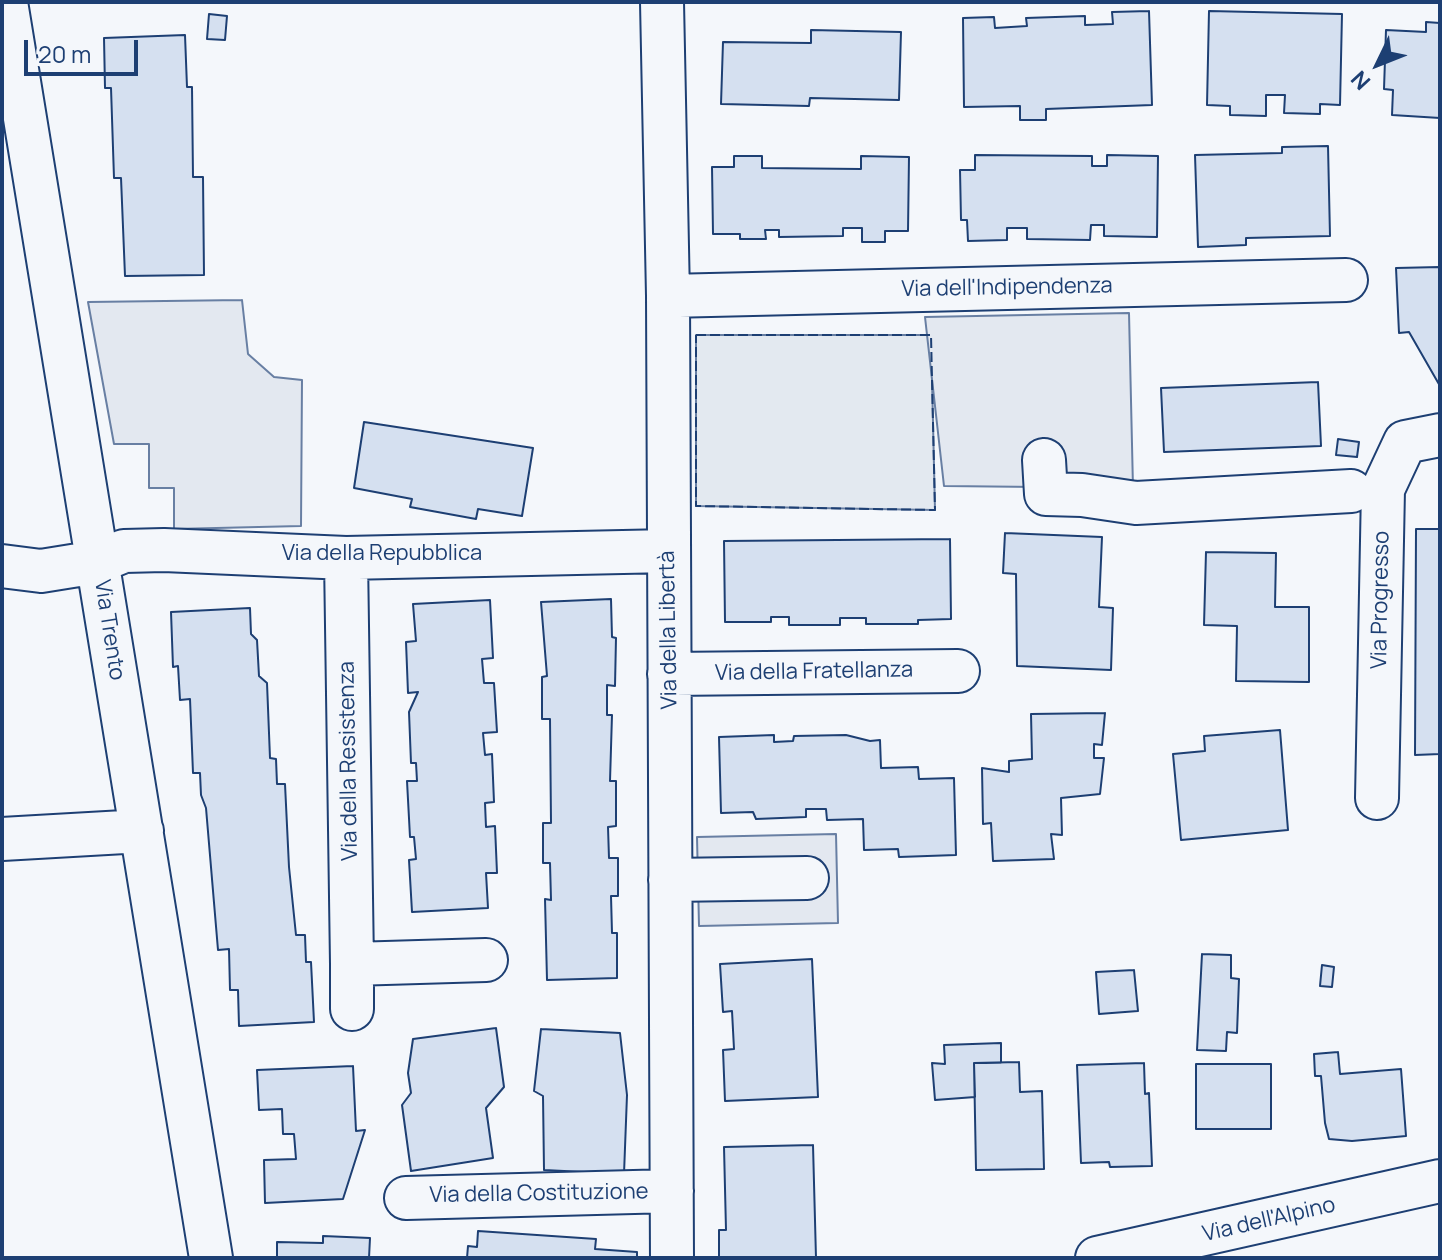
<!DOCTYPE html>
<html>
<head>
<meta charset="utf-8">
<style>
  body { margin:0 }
  #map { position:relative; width:1442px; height:1260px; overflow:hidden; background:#f4f7fb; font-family:Manrope,sans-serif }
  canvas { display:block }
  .frame { position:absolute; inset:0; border:4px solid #1d3f73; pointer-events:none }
  .north { position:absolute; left:1338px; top:24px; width:80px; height:80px; -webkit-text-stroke:6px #f4f7fb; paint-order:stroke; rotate:227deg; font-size:22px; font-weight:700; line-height:32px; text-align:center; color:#1d3f73 }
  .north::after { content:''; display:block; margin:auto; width:28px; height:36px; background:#1d3f73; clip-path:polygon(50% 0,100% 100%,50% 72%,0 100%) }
  .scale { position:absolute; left:24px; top:40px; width:114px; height:36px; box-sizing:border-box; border:4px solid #1d3f73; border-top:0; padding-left:10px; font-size:24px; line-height:28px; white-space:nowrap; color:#1d3f73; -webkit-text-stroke:6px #f4f7fb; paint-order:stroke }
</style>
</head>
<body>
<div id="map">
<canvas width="1442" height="1260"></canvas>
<div class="frame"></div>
<div class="north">N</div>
<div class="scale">20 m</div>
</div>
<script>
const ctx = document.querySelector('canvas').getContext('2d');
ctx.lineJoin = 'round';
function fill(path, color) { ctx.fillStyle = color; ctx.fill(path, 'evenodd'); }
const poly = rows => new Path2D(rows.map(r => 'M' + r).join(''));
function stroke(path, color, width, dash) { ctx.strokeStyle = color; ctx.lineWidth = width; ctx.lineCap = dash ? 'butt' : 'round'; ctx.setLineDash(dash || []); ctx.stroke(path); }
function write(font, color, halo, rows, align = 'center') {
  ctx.font = font + ' Manrope,sans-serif'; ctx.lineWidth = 6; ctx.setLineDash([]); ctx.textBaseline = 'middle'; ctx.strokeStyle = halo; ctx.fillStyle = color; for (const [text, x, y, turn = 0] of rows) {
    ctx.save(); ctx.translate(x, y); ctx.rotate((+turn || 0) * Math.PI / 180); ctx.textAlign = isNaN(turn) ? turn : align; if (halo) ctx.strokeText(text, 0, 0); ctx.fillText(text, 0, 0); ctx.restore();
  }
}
const green = poly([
  [696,335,931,335,935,510,696,506,696,335]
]);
fill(green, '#e3e9f0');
stroke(green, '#687fa3', 2);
const parking = poly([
  [242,300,248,354,274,377,302,380,301,526,174,529,174,488,149,488,149,444,114,444,88,302,242,300],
  [1129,313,1133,488,944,486,925,317,1129,313],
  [836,834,838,923,699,926,697,837,836,834]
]);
fill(parking, '#e3e8f0');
stroke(parking, '#687fa3', 2);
const building = poly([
  [1149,11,1152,105,1046,109,1046,120,1020,120,1020,106,964,107,963,18,994,17,995,28,1027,26,1026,18,1085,16,1085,25,1113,24,1112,12,1149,11],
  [1209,11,1342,14,1340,105,1320,104,1320,114,1284,113,1285,95,1266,95,1266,116,1230,115,1230,106,1207,105,1209,11],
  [209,14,227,16,225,40,207,39,209,14],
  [1426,22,1440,23,1440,118,1392,115,1393,90,1384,89,1386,30,1426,32,1426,22],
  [811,30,901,32,899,100,810,98,809,106,721,104,723,42,811,43,811,30],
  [185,35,187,87,192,87,193,177,203,177,204,275,125,276,121,178,114,178,111,88,105,88,104,38,185,35],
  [1328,146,1330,236,1246,238,1246,245,1198,247,1195,155,1282,153,1282,147,1328,146],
  [975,155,1092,156,1092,166,1107,166,1107,155,1158,156,1157,237,1104,236,1104,225,1091,225,1090,240,1027,239,1027,228,1007,228,1007,240,968,241,967,220,961,220,960,170,975,170,975,155],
  [734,156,762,156,762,168,861,169,861,156,909,157,908,231,885,231,885,242,862,242,862,228,843,228,843,236,779,237,779,230,765,230,766,239,740,239,740,234,713,234,712,167,734,167,734,156],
  [1440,267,1440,386,1409,332,1399,333,1396,268,1440,267],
  [1318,382,1321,446,1164,452,1161,388,1318,382],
  [364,422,533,448,522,516,478,509,476,519,410,507,412,499,354,488,364,422],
  [1338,439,1359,442,1357,457,1336,455,1338,439],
  [1416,529,1440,529,1440,754,1415,755,1416,529],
  [1005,533,1102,537,1099,607,1113,608,1111,670,1017,666,1016,574,1003,573,1005,533],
  [950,539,951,619,918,620,918,624,866,624,866,618,840,618,840,625,789,625,789,617,771,617,771,622,725,622,724,541,950,539],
  [1206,552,1276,553,1275,607,1309,607,1309,682,1236,681,1237,626,1204,625,1206,552],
  [611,599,612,637,616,638,615,686,607,685,607,715,612,715,610,781,616,781,616,826,608,827,609,858,618,858,618,896,611,896,612,933,617,933,617,978,547,980,545,899,551,900,550,863,543,863,543,823,551,823,550,719,542,719,542,677,547,676,541,602,611,599],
  [490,600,493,658,482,659,484,683,494,683,497,732,483,733,485,755,492,754,494,802,485,803,486,827,495,826,497,873,486,873,488,908,412,912,409,860,416,859,414,837,410,837,407,781,417,781,416,763,411,763,409,712,418,692,408,693,406,642,416,641,413,604,490,600],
  [250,608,251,634,257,640,259,676,267,683,270,758,276,759,277,784,285,784,289,867,296,935,305,935,306,962,311,962,314,1022,239,1026,238,990,230,990,229,949,218,950,206,808,201,795,200,773,193,773,190,699,180,700,178,666,173,667,171,612,250,608],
  [1105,713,1102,745,1094,744,1094,758,1104,758,1100,794,1061,798,1062,835,1051,834,1054,859,993,861,991,823,983,824,982,768,1009,772,1009,761,1032,759,1031,714,1105,713],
  [1280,730,1288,830,1181,840,1173,754,1205,751,1204,736,1280,730],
  [774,735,774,742,793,741,794,736,846,735,870,741,880,740,881,768,918,767,919,779,954,778,956,855,899,857,898,849,864,850,863,819,827,820,826,809,806,809,806,817,756,819,753,812,721,813,719,737,774,735],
  [1202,954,1231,955,1231,978,1239,979,1237,1033,1227,1032,1226,1051,1197,1050,1202,954],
  [812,959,818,1097,725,1101,723,1050,734,1049,732,1011,723,1012,720,964,812,959],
  [1322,965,1334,967,1332,987,1320,986,1322,965],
  [1134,970,1138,1011,1099,1014,1096,972,1134,970],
  [496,1028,504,1087,486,1108,493,1158,411,1171,402,1105,411,1093,408,1073,413,1039,496,1028],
  [541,1029,620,1033,627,1095,624,1174,544,1170,543,1096,534,1091,541,1029],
  [1001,1043,1001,1063,974,1063,975,1097,935,1100,932,1063,945,1064,944,1045,1001,1043],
  [1338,1052,1340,1074,1401,1069,1406,1136,1352,1141,1329,1139,1325,1123,1321,1076,1315,1076,1314,1054,1338,1052],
  [1019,1062,1020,1092,1042,1091,1044,1169,976,1170,974,1063,1019,1062],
  [1144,1063,1145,1094,1149,1093,1152,1166,1110,1167,1109,1162,1081,1163,1077,1065,1144,1063],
  [1196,1064,1271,1064,1271,1129,1196,1129,1196,1064],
  [353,1066,356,1131,365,1130,343,1199,265,1203,264,1160,296,1159,294,1134,283,1134,282,1109,259,1110,257,1070,353,1066],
  [813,1145,816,1258,719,1258,719,1230,726,1230,724,1147,813,1145],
  [478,1231,596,1239,595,1249,637,1252,637,1258,467,1258,468,1246,477,1247,478,1231],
  [323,1236,370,1238,369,1258,277,1258,277,1242,323,1243,323,1236]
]);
fill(building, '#d5e0f0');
stroke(building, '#1d3f73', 2);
const minor = poly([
  [6,2,211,1258],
  [662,2,668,296,672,1258],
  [668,296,1346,280],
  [1044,460,1046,494,1082,495,1136,503,1351,491],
  [346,558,352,964],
  [2,566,41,571,97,562,124,551,164,550,346,558,669,551],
  [669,674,958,671],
  [1377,798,1383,489,1405,442,1440,435],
  [2,839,142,831],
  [670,880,807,878],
  [352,1009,352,964,486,960],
  [406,1198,672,1191],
  [1097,1258,1440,1181]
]);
stroke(minor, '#1d3f73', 46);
stroke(minor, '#f4f7fb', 42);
stroke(poly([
  [696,335,931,335,935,510,696,506,696,335]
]), '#1d3f73', 2, [10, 4]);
write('22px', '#1d3f73', '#f4f7fb', [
  ["Via dell'Indipendenza",1007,288,-1],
  ["Via della Repubblica",382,554],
  ["Via Progresso",1381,600,-89],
  ["Via Trento",109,630,81],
  ["Via della Libertà",669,630,-91],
  ["Via della Fratellanza",814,672,-1],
  ["Via della Resistenza",349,761,-91],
  ["Via della Costituzione",539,1194,-1],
  ["Via dell'Alpino",1269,1220,-13]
]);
</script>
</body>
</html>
